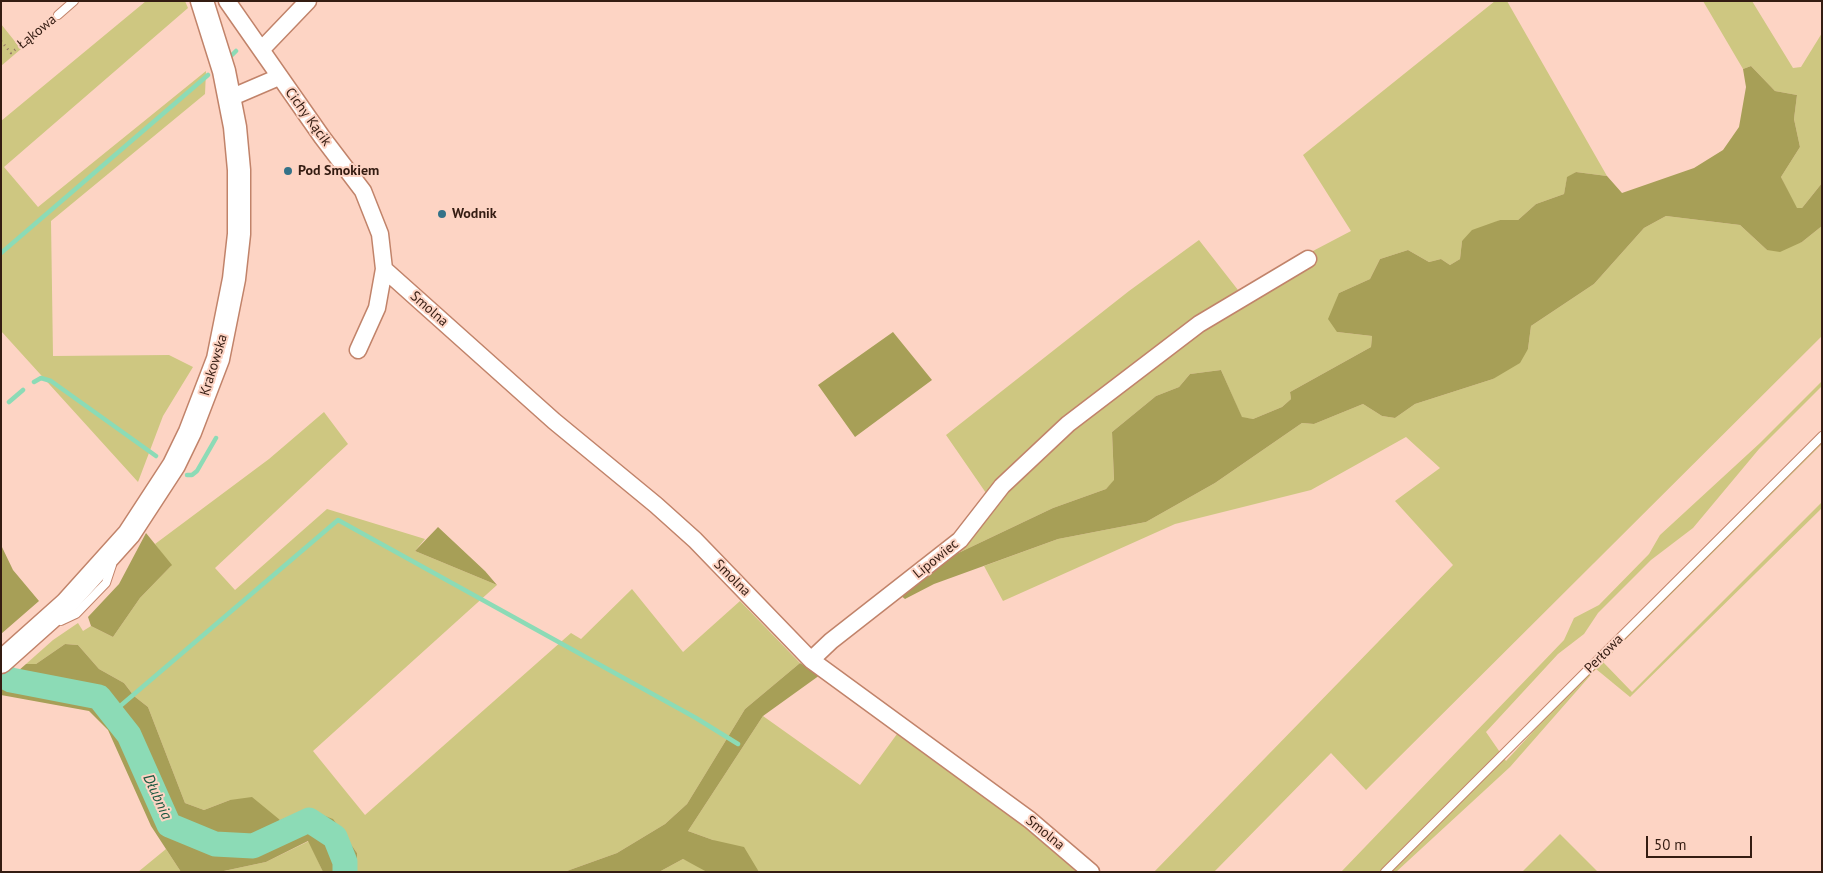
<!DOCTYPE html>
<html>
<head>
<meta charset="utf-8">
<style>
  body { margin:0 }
  #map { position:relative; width:1823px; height:873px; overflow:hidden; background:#fdd4c4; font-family:"PT Sans",sans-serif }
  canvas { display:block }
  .frame { position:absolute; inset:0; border:2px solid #341c12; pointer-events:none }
  .scale { position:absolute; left:1646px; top:836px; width:106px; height:22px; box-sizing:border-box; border:2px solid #341c12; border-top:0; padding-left:6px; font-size:15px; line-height:18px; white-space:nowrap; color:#341c12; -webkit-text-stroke:4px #fdd4c4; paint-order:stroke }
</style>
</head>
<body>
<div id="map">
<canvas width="1823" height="873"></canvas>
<div class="frame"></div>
<div class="scale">50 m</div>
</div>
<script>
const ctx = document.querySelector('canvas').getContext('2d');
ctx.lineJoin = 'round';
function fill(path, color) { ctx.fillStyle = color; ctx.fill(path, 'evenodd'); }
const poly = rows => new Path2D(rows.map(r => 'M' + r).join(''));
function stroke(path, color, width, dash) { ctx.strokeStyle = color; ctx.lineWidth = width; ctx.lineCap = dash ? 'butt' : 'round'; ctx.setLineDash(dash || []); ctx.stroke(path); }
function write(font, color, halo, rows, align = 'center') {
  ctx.font = font + ' "PT Sans",sans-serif'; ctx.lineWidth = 4; ctx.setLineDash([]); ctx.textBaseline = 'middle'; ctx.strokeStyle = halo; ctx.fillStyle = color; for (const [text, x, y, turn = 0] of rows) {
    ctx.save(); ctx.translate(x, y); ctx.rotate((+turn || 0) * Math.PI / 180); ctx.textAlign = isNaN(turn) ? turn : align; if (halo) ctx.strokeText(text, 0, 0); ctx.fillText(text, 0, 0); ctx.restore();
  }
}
fill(poly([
  [146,1,185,1,188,8,4,167,38,207,206,71,205,94,51,221,53,356,169,355,193,367,163,416,138,482,1,331,1,121],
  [1495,1,1507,1,1607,176,1576,172,1567,178,1564,194,1536,204,1518,220,1500,220,1462,241,1460,259,1450,265,1441,259,1429,262,1408,250,1380,259,1370,279,1339,293,1337,332,1372,336,1371,347,1290,392,1291,399,1282,407,1253,419,1242,418,1221,370,1190,374,1179,387,1156,396,1112,432,1114,481,1106,489,1053,508,952,556,1000,495,1057,439,1201,330,1316,262,1311,252,1351,231,1303,155],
  [1703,1,1752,1,1793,68,1801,67,1822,33,1822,183,1802,208,1796,208,1781,177,1800,147,1794,119,1797,95,1775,91,1751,66,1743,69],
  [1,24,21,49,1,66],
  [1666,216,1740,225,1767,250,1802,242,1822,226,1822,336,1366,790,1331,753,1214,872,1154,872,1453,565,1395,501,1440,468,1406,437,1311,490,1175,524,1003,601,984,566,1058,539,1146,522,1215,483,1302,423,1314,424,1363,404,1382,416,1395,418,1415,404,1493,379,1528,349,1531,326,1594,284,1644,228],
  [1199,240,1238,290,1198,319,986,493,946,435,1129,291],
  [1822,381,1822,386,1759,449,1693,528,1651,560,1598,613,1584,634,1558,654,1486,732,1506,761,1593,666,1730,534,1822,442,1822,444,1603,662,1632,692,1822,502,1822,508,1630,697,1596,669,1510,767,1396,872,1341,872,1564,640,1574,618,1599,605,1649,554,1660,535,1760,443],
  [324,412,348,444,215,568,235,590,327,509,425,539,415,551,497,585,313,751,365,815,571,633,581,639,632,589,683,652,740,601,800,663,745,709,687,804,665,824,617,853,564,872,357,872,357,853,332,819,307,809,280,820,230,800,204,810,185,803,148,707,134,696,124,683,99,669,78,645,65,644,36,664,26,664,53,640,78,623,83,631,91,626,113,637,140,598,171,566,155,544,269,459],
  [763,716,860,785,897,734,1027,828,1077,872,759,872,713,840,688,831],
  [1560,834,1598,872,1522,872],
  [309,841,323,872,219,872,266,862],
  [166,849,181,872,138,872],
  [683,859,703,868,707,872,659,872]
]), '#cec781');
fill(poly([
  [1751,66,1775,91,1797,95,1794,119,1800,147,1781,177,1797,208,1802,208,1822,183,1822,226,1802,242,1780,252,1767,250,1740,225,1666,216,1644,228,1594,284,1531,326,1528,349,1520,363,1493,379,1415,404,1395,418,1382,416,1363,404,1314,424,1302,423,1215,483,1146,522,1058,539,934,584,905,599,900,595,952,556,1053,508,1106,489,1114,480,1112,432,1156,396,1179,387,1190,374,1221,370,1242,417,1253,419,1282,407,1291,399,1290,392,1371,347,1372,336,1337,332,1328,319,1339,293,1370,279,1380,259,1408,250,1429,262,1441,259,1450,265,1460,259,1462,241,1472,230,1500,220,1518,220,1536,204,1564,194,1567,177,1576,172,1607,176,1622,193,1694,168,1723,150,1739,127,1746,87,1743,69],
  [893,332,932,380,855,437,818,385],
  [438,527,485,571,497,585,415,551],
  [146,533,172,565,140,598,113,637,91,626,88,617,119,584],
  [1,545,13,570,39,601,1,634],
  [65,644,78,645,99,669,124,683,134,696,148,707,185,803,204,810,230,800,252,797,280,820,307,809,333,819,357,853,357,872,323,872,308,841,266,862,219,872,181,872,151,826,108,730,89,711,1,695,1,686,26,664,36,664],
  [800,663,820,675,763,716,688,831,713,840,744,847,759,872,707,872,683,859,659,872,564,872,617,853,665,824,687,804,745,709]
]), '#a79f57');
stroke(poly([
  [232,55,236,51],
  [1,253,208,75],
  [34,382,41,378,51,381,156,456],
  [9,402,23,390],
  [187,475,192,475,197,471,216,438],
  [112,713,338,520,696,718,738,744]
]), '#8cdbb6', 4.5);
stroke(poly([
  [1,675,11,680,99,697,129,735,169,825,215,844,253,846,309,820,335,837,345,862,345,872]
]), '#8cdbb6', 25);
const service = poly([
  [58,15,74,1],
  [61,621,76,614,106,583,112,565],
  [1385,872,1822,436]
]);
const minor = poly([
  [227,1,322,137,363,191,380,234,384,269,377,308,358,350],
  [262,49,308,1],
  [230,98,279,77],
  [384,269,554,421,656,505,695,540,811,660,1030,820,1091,872],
  [811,660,831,641,960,540,1002,486,1068,424,1199,324,1308,259]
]);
const secondary = poly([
  [1,662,66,604,129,534,174,465,190,432,218,359,234,279,239,234,239,170,235,127,224,71,202,1]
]);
stroke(service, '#c1836a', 10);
stroke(minor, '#c1836a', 19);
stroke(secondary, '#c1836a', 25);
stroke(poly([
  [1,41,11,53,51,20]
]), '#937366', 2.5, [1, 4]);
stroke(service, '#fff', 8);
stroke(minor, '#fff', 16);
stroke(secondary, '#fff', 22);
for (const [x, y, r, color] of [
  [288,171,5,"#347288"],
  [442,214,5,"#347288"]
]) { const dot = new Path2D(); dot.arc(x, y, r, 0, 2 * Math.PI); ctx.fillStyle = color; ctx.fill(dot); stroke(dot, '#fdd4c4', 2); }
write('14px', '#341c12', '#fdd4c4', [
  ["Łąkowa",37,32,-39],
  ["Cichy Kącik",308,117,54],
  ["Smolna",429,309,41],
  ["Krakowska",214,365,-73],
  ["Lipowiec",936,559,-39],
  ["Smolna",732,578,45],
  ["Perłowa",1604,654,-45],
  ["Smolna",1045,833,39]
]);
write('bold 14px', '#341c12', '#fdd4c4', [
  ["Pod Smokiem",298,171],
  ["Wodnik",452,214]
], 'left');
write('italic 15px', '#1c5941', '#fdd4c4', [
  ["Dłubnia",157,797,65]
]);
</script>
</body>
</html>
